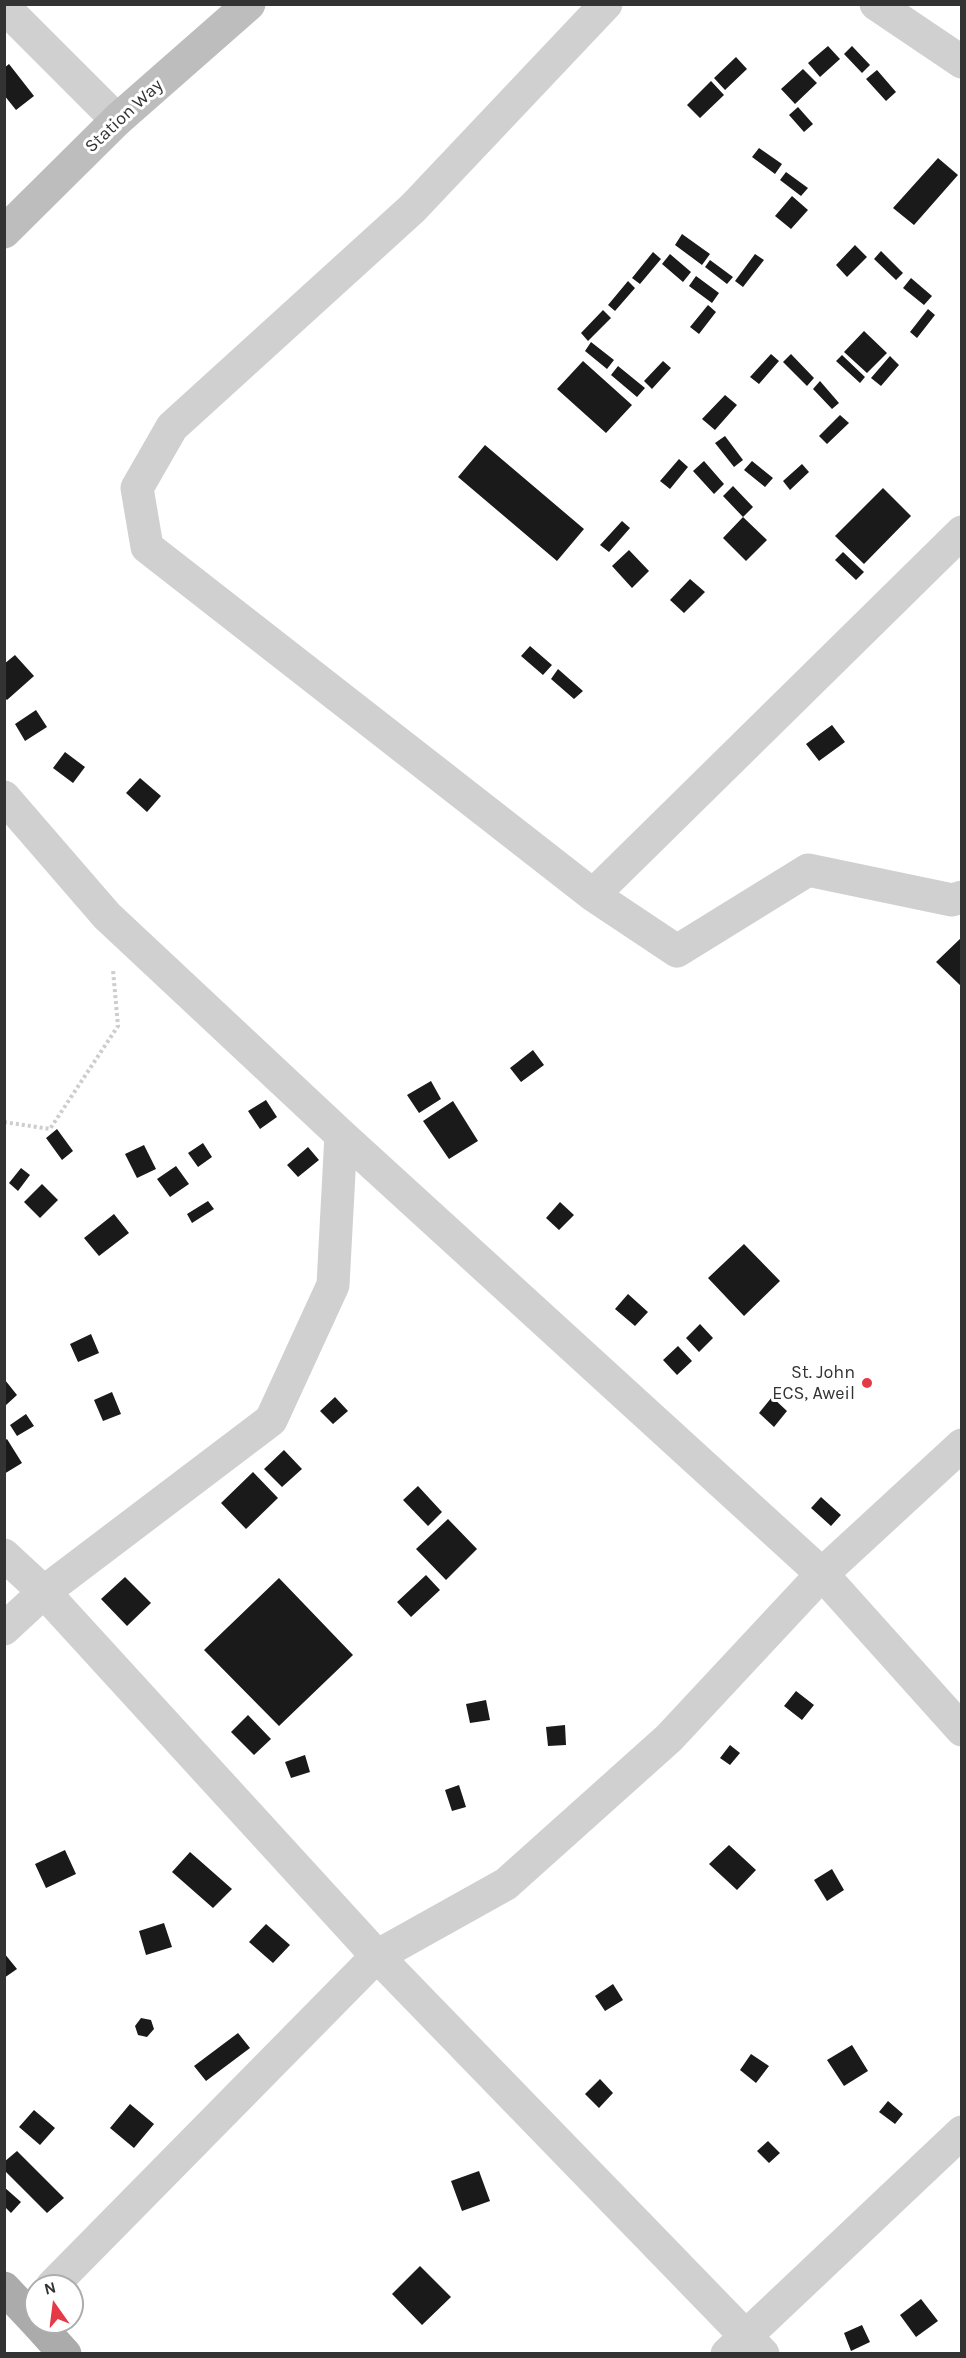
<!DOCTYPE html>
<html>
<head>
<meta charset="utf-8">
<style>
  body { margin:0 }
  #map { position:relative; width:966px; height:2358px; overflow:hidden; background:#fff; font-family:Karla,sans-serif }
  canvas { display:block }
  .frame { position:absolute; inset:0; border:6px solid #333; pointer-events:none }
  .north { position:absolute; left:24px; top:2274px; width:60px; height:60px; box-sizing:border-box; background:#fff; border:2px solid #adadad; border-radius:50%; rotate:346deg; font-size:16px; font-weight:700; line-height:24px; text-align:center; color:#333 }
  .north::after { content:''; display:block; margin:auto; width:21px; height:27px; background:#e63946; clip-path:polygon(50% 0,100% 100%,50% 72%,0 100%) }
</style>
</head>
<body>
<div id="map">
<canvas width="966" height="2358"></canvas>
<div class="frame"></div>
<div class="north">N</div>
</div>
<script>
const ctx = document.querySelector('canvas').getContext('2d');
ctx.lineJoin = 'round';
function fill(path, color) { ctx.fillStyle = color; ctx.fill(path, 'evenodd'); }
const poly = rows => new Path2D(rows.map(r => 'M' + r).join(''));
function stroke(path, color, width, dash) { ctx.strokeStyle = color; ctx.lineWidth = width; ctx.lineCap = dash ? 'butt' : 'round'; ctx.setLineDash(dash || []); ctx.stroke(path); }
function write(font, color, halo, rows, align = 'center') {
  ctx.font = font + ' Karla,sans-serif'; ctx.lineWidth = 6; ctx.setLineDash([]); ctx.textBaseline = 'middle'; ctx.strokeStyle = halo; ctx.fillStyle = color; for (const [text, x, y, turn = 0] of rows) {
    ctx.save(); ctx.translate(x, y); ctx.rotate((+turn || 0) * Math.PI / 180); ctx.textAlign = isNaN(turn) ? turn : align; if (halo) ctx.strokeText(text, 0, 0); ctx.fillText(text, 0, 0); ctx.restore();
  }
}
fill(poly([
  [828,46,840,59,820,77,808,63],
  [852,46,870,65,862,73,844,54],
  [736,57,747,69,725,90,714,78],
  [9,64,34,96,16,110,4,95,4,68],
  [803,69,817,83,795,104,781,89],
  [877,70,896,92,886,101,866,79],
  [711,81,724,95,700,118,687,105],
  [798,107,813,124,804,132,789,115],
  [759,148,782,164,775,174,752,157],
  [938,158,958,175,914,225,893,208],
  [786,172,808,188,801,196,780,180],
  [792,196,808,210,791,229,775,216],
  [682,234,710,254,702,265,675,245],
  [855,245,867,257,847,277,836,265],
  [881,251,903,273,896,280,874,259],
  [653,252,661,259,640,284,632,278],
  [670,254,691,272,683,282,662,264],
  [755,254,764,260,743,287,735,281],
  [710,260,733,277,727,284,705,267],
  [696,276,719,293,712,303,689,286],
  [911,278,932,296,924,305,903,288],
  [628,281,635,288,615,311,608,305],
  [708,305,716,312,699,334,690,327],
  [928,309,935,315,917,338,910,332],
  [603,310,611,318,588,341,581,333],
  [864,331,887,353,867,373,844,352],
  [591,342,614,360,607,369,585,351],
  [771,354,779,361,759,384,750,377],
  [791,354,814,378,807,386,783,362],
  [842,355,865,377,860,383,836,361],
  [890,356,899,365,881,386,871,378],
  [583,361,632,405,606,433,557,389],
  [663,361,671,368,652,389,644,381],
  [618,366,645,388,637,397,611,375],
  [820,381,839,403,832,409,813,389],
  [725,395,737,405,715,430,702,419],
  [840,415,849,423,827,444,819,436],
  [725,436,743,460,734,467,715,443],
  [485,445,584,529,557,561,458,477],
  [679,459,688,467,670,489,660,481],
  [704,461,724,484,714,494,693,471],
  [752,461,773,478,765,487,744,470],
  [802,464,809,472,790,490,783,481],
  [733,486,753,507,743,517,723,496],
  [883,488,911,516,864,564,835,536],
  [743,517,767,540,746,561,723,538],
  [622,521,630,528,609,552,600,545],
  [629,550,649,571,632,588,612,566],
  [843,552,864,572,856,580,835,560],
  [690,579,705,592,684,613,670,600],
  [530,646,552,665,543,675,521,656],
  [15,655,34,676,7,700,4,697,4,664],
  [558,669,583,691,574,699,551,679],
  [36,710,47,727,25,741,15,724],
  [832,725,845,742,819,761,806,744],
  [65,752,85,767,73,783,53,768],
  [140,778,161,796,147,812,126,793],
  [962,937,962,987,936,962],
  [533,1050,544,1065,521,1082,510,1068],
  [431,1081,441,1099,419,1113,407,1095],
  [266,1100,277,1117,260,1129,248,1111],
  [453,1101,478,1141,449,1159,423,1121],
  [57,1129,73,1151,62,1160,46,1138],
  [203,1143,212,1157,198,1167,188,1153],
  [144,1145,156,1169,137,1178,125,1154],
  [308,1147,319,1160,298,1177,287,1165],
  [176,1166,189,1184,170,1197,157,1179],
  [21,1168,30,1175,18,1191,9,1183],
  [42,1184,58,1200,40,1218,24,1202],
  [208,1201,214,1209,192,1223,187,1214],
  [560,1202,574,1215,559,1230,546,1218],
  [114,1214,129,1233,99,1256,84,1238],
  [744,1244,780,1281,744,1316,708,1278],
  [628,1294,648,1312,635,1326,615,1309],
  [700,1324,713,1338,699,1352,686,1338],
  [91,1334,99,1353,78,1362,70,1344],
  [678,1346,692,1361,677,1375,663,1360],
  [5,1380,17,1395,5,1406],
  [112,1392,121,1414,103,1421,94,1400],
  [335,1397,348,1411,333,1424,320,1411],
  [772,1397,787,1411,774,1427,759,1413],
  [26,1414,34,1426,17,1436,10,1425],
  [7,1439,22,1463,4,1474,4,1441],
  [284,1450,302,1469,282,1487,264,1469],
  [253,1472,278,1498,246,1529,221,1503],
  [418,1486,442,1512,428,1526,403,1500],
  [821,1497,841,1515,831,1526,811,1508],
  [448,1519,477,1549,446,1580,416,1549],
  [426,1575,440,1590,411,1617,397,1602],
  [125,1577,151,1603,127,1626,101,1599],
  [279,1578,353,1655,279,1726,204,1650],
  [796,1691,814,1705,802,1720,784,1706],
  [486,1700,490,1720,470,1723,466,1704],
  [248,1715,271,1739,254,1755,231,1732],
  [565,1725,566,1745,548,1746,546,1727],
  [730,1745,740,1753,730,1765,720,1758],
  [305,1755,310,1772,291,1778,285,1762],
  [459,1785,466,1807,452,1811,445,1790],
  [729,1845,756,1870,737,1890,709,1864],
  [65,1850,76,1874,46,1888,35,1864],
  [190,1852,232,1889,213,1908,172,1872],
  [832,1869,844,1890,827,1901,814,1880],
  [164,1923,172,1947,146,1955,139,1931],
  [266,1924,290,1945,273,1963,249,1942],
  [4,1953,17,1969,4,1978],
  [613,1984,623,2000,605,2011,595,1996],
  [141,2018,151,2020,154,2029,147,2037,138,2035,135,2026],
  [238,2033,250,2048,206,2081,194,2066],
  [852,2045,868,2071,844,2086,827,2060],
  [751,2054,769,2066,756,2083,740,2070],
  [600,2079,613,2093,599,2108,585,2094],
  [888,2101,903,2114,895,2124,879,2112],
  [130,2104,154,2124,134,2148,110,2128],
  [34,2110,55,2128,40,2145,19,2127],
  [768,2141,780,2153,769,2163,757,2151],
  [17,2151,64,2198,47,2213,4,2170,4,2162],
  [479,2171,490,2201,462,2211,451,2181],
  [4,2187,21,2202,11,2213,4,2206],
  [420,2266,451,2297,422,2325,392,2294],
  [921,2299,938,2321,916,2337,900,2315],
  [862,2325,870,2342,851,2351,844,2333]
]), '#1a1a1a');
stroke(poly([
  [4,1122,50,1129,118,1026,113,970]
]), '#cdcdcd', 4, [3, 3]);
stroke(poly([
  [606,4,413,208,172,427,137,488,147,547,593,895,962,532],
  [876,4,962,62],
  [4,7,117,120],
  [4,797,107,916,341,1135,822,1574,962,1730],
  [593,895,677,951,808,870,952,900,962,897],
  [4,1555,44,1592,377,1956,763,2354],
  [4,1629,44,1592,271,1420,333,1285,341,1135],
  [52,2286,377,1956,506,1884,669,1738,822,1574,962,1445],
  [727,2354,962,2132]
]), '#d0d0d0', 33);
stroke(poly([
  [4,232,117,120,249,4]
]), '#bdbdbd', 33);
stroke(poly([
  [4,2288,36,2322],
  [36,2322,65,2354]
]), '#ababab', 33);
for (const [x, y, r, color] of [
  [867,1383,6,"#e63946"]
]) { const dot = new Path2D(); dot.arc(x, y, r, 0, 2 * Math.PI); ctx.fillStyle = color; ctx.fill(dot); stroke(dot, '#fff', 2); }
write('18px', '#333', '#fff', [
  ["Station Way",124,116,-43]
]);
write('18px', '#333', '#fff', [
  ["St. John",855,1373],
  ["ECS, Aweil",855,1394]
], 'right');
</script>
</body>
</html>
